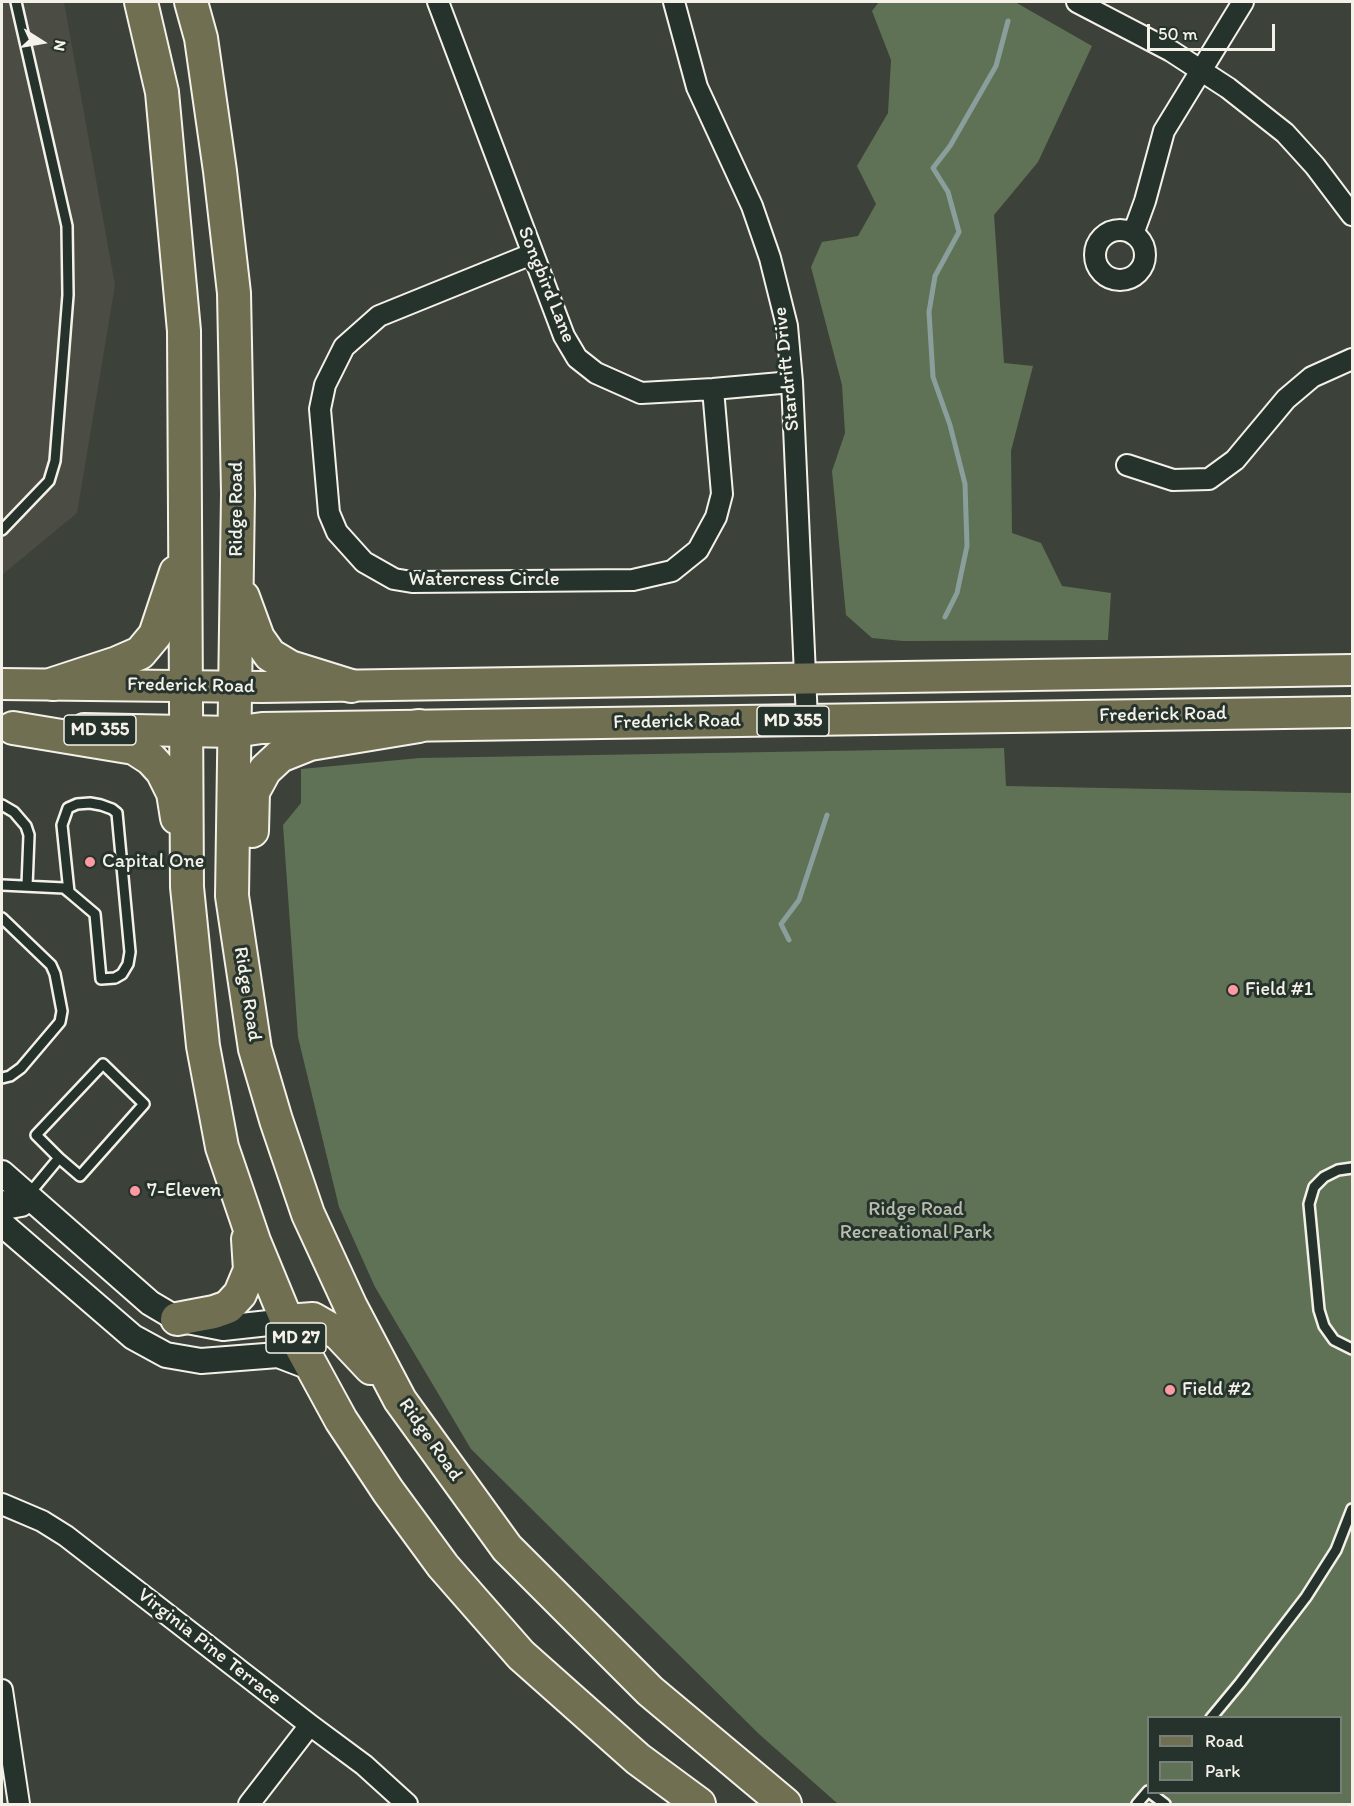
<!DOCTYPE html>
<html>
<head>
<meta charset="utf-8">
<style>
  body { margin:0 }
  #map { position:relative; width:1354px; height:1806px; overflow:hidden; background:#3c423a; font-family:Itim,sans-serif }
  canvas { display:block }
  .frame { position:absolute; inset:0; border:3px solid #f4f1e8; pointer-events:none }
  .legend { position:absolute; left:1147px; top:1716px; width:195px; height:78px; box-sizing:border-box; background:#26332d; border:2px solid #787f78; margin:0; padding:8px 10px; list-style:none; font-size:18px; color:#f4f1e8 }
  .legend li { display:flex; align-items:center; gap:12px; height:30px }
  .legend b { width:30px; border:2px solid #787f78 }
  .north { position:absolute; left:12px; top:12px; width:60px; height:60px; -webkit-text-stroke:4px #26332d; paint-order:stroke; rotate:101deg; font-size:16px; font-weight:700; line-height:24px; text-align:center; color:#f4f1e8 }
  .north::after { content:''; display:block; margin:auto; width:21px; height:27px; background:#f4f1e8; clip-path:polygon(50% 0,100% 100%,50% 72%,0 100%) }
  .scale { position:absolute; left:1147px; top:24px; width:128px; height:27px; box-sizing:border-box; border:3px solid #f4f1e8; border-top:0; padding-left:8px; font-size:18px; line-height:21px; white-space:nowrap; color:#f4f1e8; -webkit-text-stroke:4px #26332d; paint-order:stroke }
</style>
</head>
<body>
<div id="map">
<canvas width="1354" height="1806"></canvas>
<div class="frame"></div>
<ul class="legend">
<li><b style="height:8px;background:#716f52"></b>Road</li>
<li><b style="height:16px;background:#607255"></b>Park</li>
</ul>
<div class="north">N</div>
<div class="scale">50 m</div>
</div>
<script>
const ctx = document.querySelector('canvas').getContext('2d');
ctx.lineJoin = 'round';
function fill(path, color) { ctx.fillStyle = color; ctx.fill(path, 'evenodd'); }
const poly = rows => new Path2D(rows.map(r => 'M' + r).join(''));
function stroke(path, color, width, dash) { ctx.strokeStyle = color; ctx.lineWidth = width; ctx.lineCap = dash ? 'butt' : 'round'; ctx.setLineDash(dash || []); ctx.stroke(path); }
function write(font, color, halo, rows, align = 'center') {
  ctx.font = font + ' Itim,sans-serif'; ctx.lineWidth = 6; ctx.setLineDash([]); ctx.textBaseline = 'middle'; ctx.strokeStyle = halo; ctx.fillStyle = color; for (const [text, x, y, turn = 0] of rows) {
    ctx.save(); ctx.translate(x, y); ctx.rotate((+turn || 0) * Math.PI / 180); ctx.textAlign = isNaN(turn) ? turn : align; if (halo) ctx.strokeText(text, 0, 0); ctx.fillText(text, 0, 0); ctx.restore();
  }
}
fill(poly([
  [2,2,64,2,115,285,77,513,2,575]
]), '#4b4c43');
fill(poly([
  [879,2,1015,2,1092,46,1038,162,994,215,1004,363,1033,366,1011,451,1012,533,1041,543,1062,586,1111,593,1108,640,903,641,872,638,846,615,832,471,845,433,842,385,811,267,822,242,858,236,876,204,857,166,888,113,891,60,872,11],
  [1004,748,1006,786,1352,793,1352,1804,838,1804,759,1734,471,1449,375,1287,339,1207,298,1037,283,825,301,803,301,769,420,758],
  [1148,1718,1340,1718,1340,1792,1148,1792]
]), '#607255');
stroke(poly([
  [945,617,957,593,967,546,965,484,950,425,933,377,929,312,935,276,959,232,948,192,933,168,950,146,996,66,1008,21],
  [789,940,781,924,799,900,827,815]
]), '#8a9f9b', 5);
const service = poly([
  [2,530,49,481,55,461,68,295,67,226,16,2],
  [2,805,14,812,26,826,29,835,27,886],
  [2,885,64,888,69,892,95,914,101,979,115,978,122,974,128,964,130,952,117,813,112,809,101,805,90,803,77,804,68,808,62,825,69,892],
  [2,918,51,965,55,974,62,1011,60,1022,21,1068,10,1076,2,1078],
  [1352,1168,1338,1170,1324,1177,1314,1187,1309,1204,1319,1310,1324,1326,1334,1340,1352,1349],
  [29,1194,59,1158,80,1176,144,1104,103,1064,36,1135,59,1158],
  [1211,1718,1240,1683,1306,1597,1336,1550,1352,1509],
  [1149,1792,1165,1804],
  [1137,1804,1148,1791]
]);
const minor = poly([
  [438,2,564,336,577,358,596,373,641,393,713,389,792,382],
  [674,2,697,87,752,206,770,258,787,326,792,382,807,720],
  [1077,2,1171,51,1228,88,1285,133,1315,166,1352,215],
  '1095 255a25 25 0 1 1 50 0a25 25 0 1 1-50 0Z',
  [1133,234,1145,201,1164,131,1243,2],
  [532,254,379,316,344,347,325,385,320,409,329,513,337,532,364,562,394,579,412,582,633,580,672,571,698,550,716,517,722,494,713,389],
  [1127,465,1173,480,1209,479,1235,460,1286,399,1312,377,1352,359],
  [2,1504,42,1521,66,1536,310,1725,364,1765,407,1804],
  [2,1690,19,1804],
  [249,1804,310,1725]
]);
const tertiary = poly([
  [2,1173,150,1303,177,1319,223,1328,287,1321],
  [2,1203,10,1206,21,1204,27,1196],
  [2,1224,133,1337,166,1355,201,1361,278,1355,312,1368]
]);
const primary = poly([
  [2,684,262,687,1352,670],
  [84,729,234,732,262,728,1352,712]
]);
const trunk = poly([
  [141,2,162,92,184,331,187,887,203,1046,222,1147,254,1241,287,1321,341,1420,388,1491,443,1566,521,1655,638,1759,699,1804],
  [191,2,201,38,220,171,234,293,238,494,232,896,255,1049,276,1120,308,1214,351,1307,400,1400,507,1548,650,1691,785,1804],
  [243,597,258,638,270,655,290,667,351,686],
  [53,684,117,663,140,653,155,635,176,572],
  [13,728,134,748,151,759,162,771,173,793,177,818],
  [252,831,253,792,265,770,280,756,310,744,419,726],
  [177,1319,214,1312,228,1307,240,1294,250,1270,248,1239],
  [287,1321,313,1319,339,1334,371,1368]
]);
stroke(service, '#f4f1e8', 14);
stroke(minor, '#f4f1e8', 24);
stroke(tertiary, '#f4f1e8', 28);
stroke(primary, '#f4f1e8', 34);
stroke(trunk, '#f4f1e8', 36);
stroke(service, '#26332d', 9);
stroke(minor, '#26332d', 20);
stroke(tertiary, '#26332d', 24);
stroke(primary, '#716f52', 30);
stroke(trunk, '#716f52', 32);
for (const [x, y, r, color] of [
  [90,862,6,"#ff9aa2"],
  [1233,990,6,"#ff9aa2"],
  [135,1191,6,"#ff9aa2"],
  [1170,1390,6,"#ff9aa2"]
]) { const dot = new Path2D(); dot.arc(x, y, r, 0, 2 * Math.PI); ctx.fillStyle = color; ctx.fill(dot); stroke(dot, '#26332d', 2); }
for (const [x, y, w] of [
  [793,721,72],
  [100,730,72],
  [296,1338,60]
]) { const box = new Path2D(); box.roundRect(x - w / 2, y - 15, w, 30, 4.5); ctx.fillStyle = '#26332d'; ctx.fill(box); stroke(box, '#f4f1e8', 1.5); }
write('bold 18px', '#f4f1e8', null, [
  ["MD 355",793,721],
  ["MD 355",100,730],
  ["MD 27",296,1338]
]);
write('20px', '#f4f1e8', '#26332d', [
  ["Songbird Lane",546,285,68],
  ["Stardrift Drive",787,369,-96],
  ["Ridge Road",237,509,-90],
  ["Watercress Circle",484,580],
  ["Frederick Road",191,686,1],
  ["Frederick Road",1163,715,-1],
  ["Frederick Road",677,722,-1],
  ["Ridge Road",247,994,81],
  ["Ridge Road",430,1440,55],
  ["Virginia Pine Terrace",209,1647,38]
]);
write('20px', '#f4f1e8', '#26332d', [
  ["Capital One",102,862],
  ["Field #1",1245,990],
  ["7-Eleven",147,1191],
  ["Field #2",1182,1390]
], 'left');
write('20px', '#b9bead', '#26332d', [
  ["Ridge Road",916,1210],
  ["Recreational Park",916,1233]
]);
</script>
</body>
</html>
